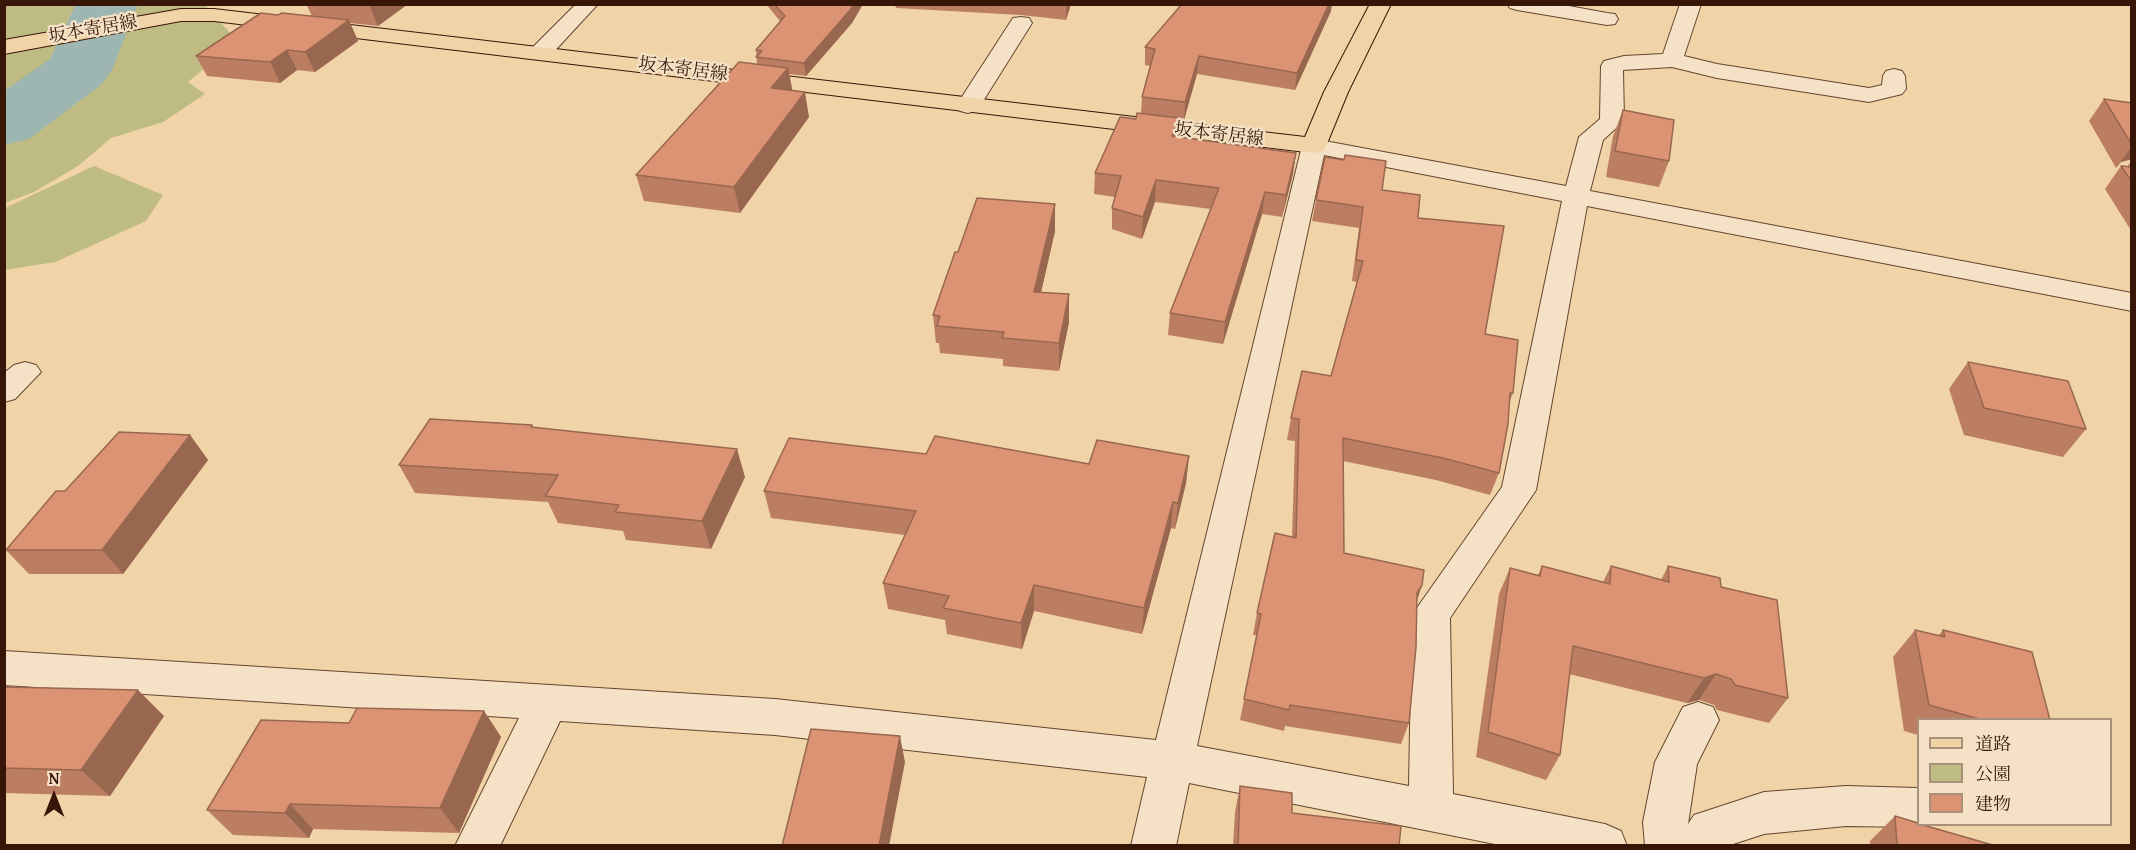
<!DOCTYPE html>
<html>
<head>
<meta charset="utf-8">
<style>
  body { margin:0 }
  #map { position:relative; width:2136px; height:850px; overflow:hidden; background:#f0d3a7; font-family:"Gentium Book Plus","Noto Serif JP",serif }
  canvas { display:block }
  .frame { position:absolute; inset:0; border:6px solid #381607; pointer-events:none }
  .legend { position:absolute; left:1917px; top:718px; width:195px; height:108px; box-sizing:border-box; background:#f5e2c6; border:2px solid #a9907a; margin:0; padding:8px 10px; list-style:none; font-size:18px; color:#381607 }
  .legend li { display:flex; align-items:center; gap:12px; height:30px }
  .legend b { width:30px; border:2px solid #a9907a }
  .north { position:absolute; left:24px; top:766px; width:60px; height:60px; -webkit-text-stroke:4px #f5e2c6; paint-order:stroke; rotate:0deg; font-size:16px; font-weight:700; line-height:24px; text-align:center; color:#381607 }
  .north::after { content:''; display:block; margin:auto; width:21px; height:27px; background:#381607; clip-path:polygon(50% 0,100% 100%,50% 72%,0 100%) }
</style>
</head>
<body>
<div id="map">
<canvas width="2136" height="850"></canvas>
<div class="frame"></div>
<ul class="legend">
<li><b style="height:8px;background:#f0d3a7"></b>道路</li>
<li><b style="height:16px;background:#bebb83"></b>公園</li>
<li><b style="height:16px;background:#db9373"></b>建物</li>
</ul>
<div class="north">N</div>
</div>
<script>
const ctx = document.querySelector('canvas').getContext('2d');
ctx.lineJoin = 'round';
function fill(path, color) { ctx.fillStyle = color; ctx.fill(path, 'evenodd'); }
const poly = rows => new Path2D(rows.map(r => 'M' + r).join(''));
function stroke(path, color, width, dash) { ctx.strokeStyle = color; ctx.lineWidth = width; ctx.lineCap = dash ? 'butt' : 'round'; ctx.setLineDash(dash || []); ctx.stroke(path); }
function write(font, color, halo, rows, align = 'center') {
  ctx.font = font + ' "Gentium Book Plus","Noto Serif JP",serif'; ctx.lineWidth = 4.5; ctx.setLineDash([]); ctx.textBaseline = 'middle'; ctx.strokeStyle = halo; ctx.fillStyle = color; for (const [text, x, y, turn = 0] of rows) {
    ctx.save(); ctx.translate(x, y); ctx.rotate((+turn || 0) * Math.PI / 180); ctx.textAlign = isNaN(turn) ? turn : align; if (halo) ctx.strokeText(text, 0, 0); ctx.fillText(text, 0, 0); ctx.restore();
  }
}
fill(poly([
  [5,5,205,5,231,34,220,55,188,82,205,94,163,122,111,138,78,166,34,192,5,203],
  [94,166,163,195,146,221,55,262,5,270,5,208]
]), '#bebb83');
fill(poly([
  [76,4,138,4,112,70,102,84,29,139,4,145,4,91,50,59,76,4]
]), '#9eb6b2');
const minor = poly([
  [576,4,598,4,549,57,541,59,533,57,530,52,533,47,576,4],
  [1507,4,1558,4,1607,13,1615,14,1618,19,1615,24,1607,25,1517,10,1510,8,1507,4],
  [1680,4,1701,4,1684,56,1717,64,1869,88,1882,85,1883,76,1886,71,1894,69,1902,71,1905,76,1906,89,1902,94,1869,102,1717,78,1672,67,1623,70,1624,121,1603,140,1590,191,2132,293,2132,311,1587,206,1536,490,1450,618,1453,794,1605,824,1621,831,1627,846,1505,846,1189,783,1176,846,1131,846,1147,777,775,735,560,721,500,846,455,846,519,718,4,685,4,651,775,699,1156,740,1302,146,1305,141,1314,139,1566,186,1579,137,1600,119,1601,66,1604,61,1624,56,1663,54,1680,4],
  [1324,155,1562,201,1502,487,1412,615,1409,786,1197,746,1324,155],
  [1021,17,1029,18,1032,23,980,106,976,111,968,113,960,111,956,106,1013,18,1021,17],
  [25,362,36,365,41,372,15,399,4,402,4,373,14,365,25,362],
  [1698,702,1713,707,1719,720,1697,764,1688,824,1694,815,1764,792,1846,786,1918,788,1918,824,1924,824,1916,827,1846,826,1764,834,1727,846,1645,846,1643,822,1655,762,1683,707,1698,702]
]);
const major = poly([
  [1370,4,1391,4,1348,92,1326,146,1323,151,1314,153,214,21,181,21,4,54,4,40,181,9,214,9,1305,137,1324,92,1370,4]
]);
stroke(minor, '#66452f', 2);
stroke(major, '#381607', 2);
fill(minor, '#f5e2c6');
fill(major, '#f0d3a7');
fill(poly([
  [306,4,408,4,378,26,350,23,358,41,315,72,297,70,280,83,207,76,196,56,278,15,312,16],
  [766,4,863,4,852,23,806,76,789,74,792,91,809,117,740,213,644,201,636,175,757,64,756,50,780,21],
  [895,4,1071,4,1066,20,1021,15,896,8],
  [1331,11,1295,90,1197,74,1184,120,1179,120,1177,137,1293,174,1282,217,1262,214,1223,344,1168,335,1170,313,1211,209,1155,202,1142,239,1112,229,1112,208,1115,197,1094,194,1095,173,1136,119,1141,114,1142,97,1150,66,1145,65,1145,47],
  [2104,99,2132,103,2132,159,2121,162,2116,168,2089,121],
  [1623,110,1669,161,1659,187,1606,177,1613,136],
  [2132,160,2132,232,2105,189,2121,166,2127,167],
  [1382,190,1418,218,1485,334,1513,393,1509,403,1499,473,1490,495,1436,480,1343,461,1344,553,1417,601,1409,723,1401,744,1285,726,1284,731,1240,720,1257,635,1253,635,1257,613,1292,537,1295,441,1287,440,1291,418,1331,376,1357,282,1352,281,1359,228,1312,221,1316,200],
  [1055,231,1041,292,1069,322,1059,371,1003,366,1003,359,940,353,939,343,936,343,933,315,958,252],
  [1968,362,2086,429,2063,457,1964,435,1949,389],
  [532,425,533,427,745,477,711,549,626,540,623,531,558,523,548,502,415,493,399,465],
  [190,435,208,460,123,574,29,574,6,550,65,491],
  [926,454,1089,464,1189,456,1186,483,1175,529,1171,528,1142,634,1034,611,1022,649,947,634,945,620,888,609,883,583,905,535,771,518,764,491],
  [1542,566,1603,582,1611,566,1661,580,1668,566,1721,587,1788,698,1769,723,1717,710,1714,705,1699,700,1687,703,1569,674,1560,755,1546,780,1476,757,1499,594,1510,568,1538,575],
  [1915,630,1938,636,1943,630,2050,720,1918,720,1918,735,1904,731,1893,657],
  [4,687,164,716,110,796,4,793],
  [484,711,501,737,459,833,313,829,309,838,233,835,207,810,349,723],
  [1240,786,1292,813,1399,846,1233,846,1235,812],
  [1895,816,1996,846,1870,846,1870,841]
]), '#bc7e63');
fill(poly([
  [369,4,408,4,378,26],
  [854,4,863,4,852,23,806,76,804,63],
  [1066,4,1071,4,1066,20],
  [1327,4,1332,4,1331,11,1295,90,1297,73],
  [349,20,358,41,315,72,305,52],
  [287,50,297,70,280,83,270,62],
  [1199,56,1197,74,1184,120,1185,102],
  [788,68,793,93,771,88],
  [805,92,809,117,740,213,734,187],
  [1179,118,1177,139,1172,136],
  [2132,146,2132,159,2121,162,2116,168],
  [1296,153,1293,174,1282,217,1286,195],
  [1156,180,1155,202,1142,239,1143,217],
  [1265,192,1262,214,1223,344,1225,322],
  [1055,204,1055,231,1035,319,1034,292],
  [1069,294,1069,322,1059,371,1059,343],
  [190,435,208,460,123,574,102,550],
  [737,449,745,477,711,549,702,521],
  [1189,456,1186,483,1175,529,1178,503],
  [1173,502,1171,528,1142,634,1144,608],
  [1034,585,1034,611,1022,649,1021,623],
  [1422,585,1415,607,1417,593],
  [1716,674,1699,700,1687,703,1704,678],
  [138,690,164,716,110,796,81,770],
  [484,711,501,737,459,833,440,808],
  [900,736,905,762,889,846,879,846],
  [290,804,313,829,309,838,285,813]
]), '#996750');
const building = poly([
  [774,4,854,4,850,10,804,63,756,57,762,51,756,50,785,16,774,4],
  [1182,4,1329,4,1297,73,1199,56,1185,102,1142,97,1155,49,1145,47,1182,4],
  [261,13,278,15,282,13,349,20,305,52,287,50,270,62,196,56,261,13],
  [739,62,788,68,771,88,805,92,734,187,636,175,739,62],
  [2104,99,2132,103,2132,145,2104,99],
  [1623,110,1674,120,1669,161,1615,151,1623,110],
  [1137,113,1179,118,1172,136,1296,153,1286,195,1265,192,1225,322,1170,313,1219,188,1156,180,1143,217,1112,208,1121,176,1095,173,1120,117,1136,119,1137,113],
  [1345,155,1386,161,1382,190,1420,195,1418,218,1504,226,1485,334,1518,340,1513,393,1510,393,1508,424,1499,473,1443,458,1343,438,1344,553,1424,570,1422,585,1417,593,1416,647,1409,723,1290,705,1289,710,1244,699,1261,614,1257,613,1275,533,1296,538,1299,419,1291,418,1302,371,1331,376,1363,261,1356,260,1363,207,1316,200,1325,157,1344,160,1345,155],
  [2121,166,2132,167,2132,182,2121,166],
  [977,198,1055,204,1034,292,1069,294,1059,343,1002,338,1004,332,937,326,940,316,933,315,955,252,958,252,977,198],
  [1968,362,2068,381,2086,429,1984,408,1968,362],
  [430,419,532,425,531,427,737,449,702,521,615,512,619,505,545,496,558,475,399,465,430,419],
  [119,432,190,435,102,550,6,550,56,491,65,491,119,432],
  [935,436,1089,464,1097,440,1189,456,1178,503,1173,502,1144,608,1034,585,1021,623,943,608,949,596,883,583,916,511,764,491,789,438,926,454,935,436],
  [1542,566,1610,584,1611,566,1669,582,1668,566,1720,578,1721,587,1777,600,1788,698,1735,685,1731,679,1716,674,1704,678,1573,646,1560,755,1488,732,1510,568,1540,576,1542,566],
  [1915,630,1945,637,1943,630,2032,652,2050,720,1983,720,1929,705,1915,630],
  [4,687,138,690,81,770,4,768,4,687],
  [357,708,484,711,440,808,290,804,285,813,207,810,261,720,349,723,357,708],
  [811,729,900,736,879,846,782,846,811,729],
  [1240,786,1292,793,1292,813,1401,826,1399,846,1238,846,1240,786],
  [1895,816,1918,823,1918,825,1923,825,1996,846,1897,846,1895,816]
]);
fill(building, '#db9373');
stroke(building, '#996750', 1.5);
write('18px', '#381607', '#f5e2c6', [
  ["坂本寄居線",93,30,-10],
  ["坂本寄居線",683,70,7],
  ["坂本寄居線",1219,135,7]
]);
</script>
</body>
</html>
